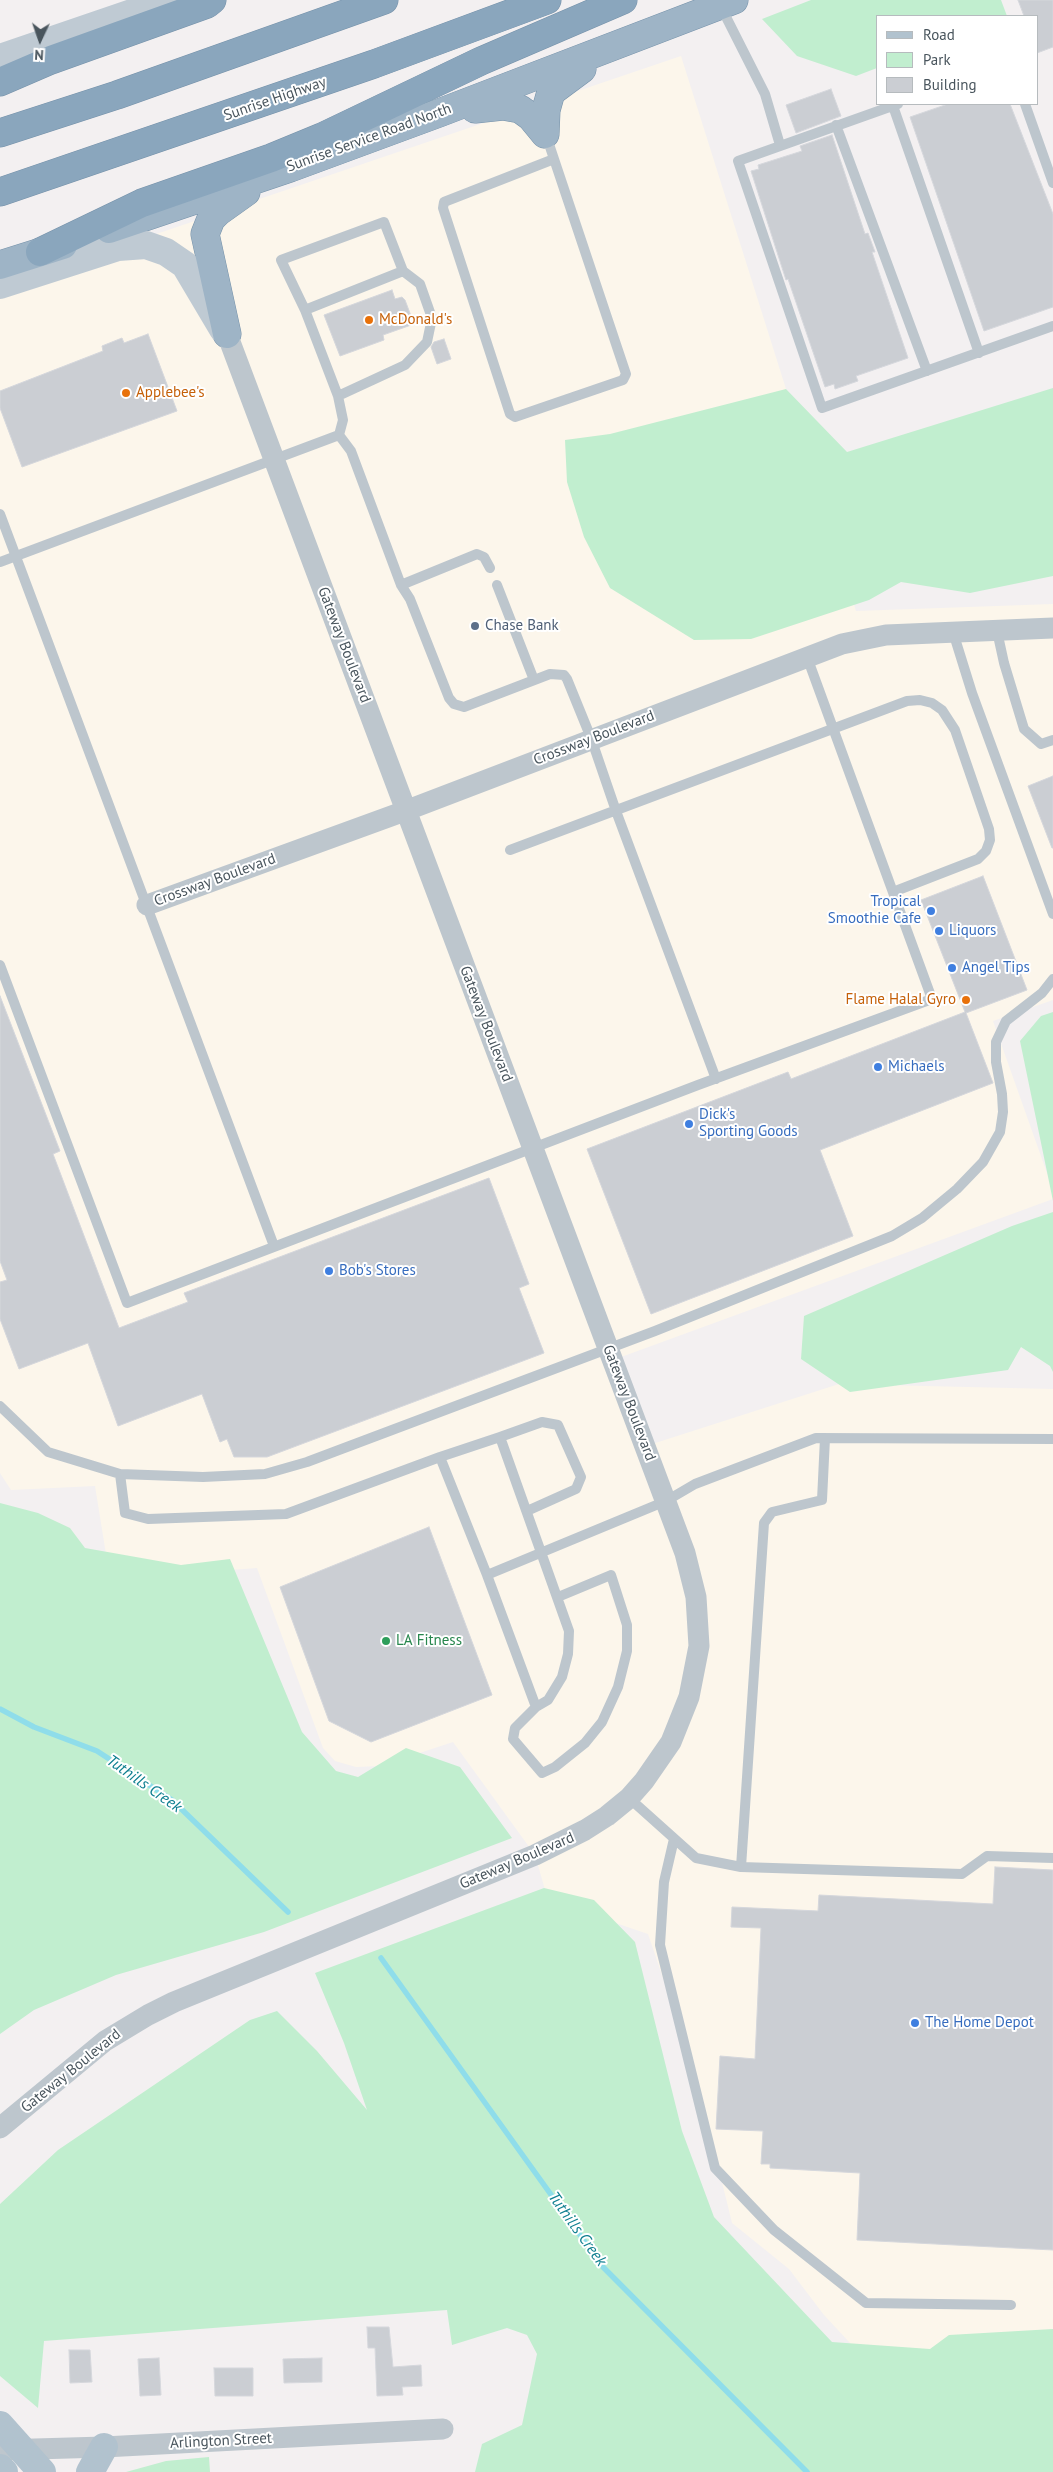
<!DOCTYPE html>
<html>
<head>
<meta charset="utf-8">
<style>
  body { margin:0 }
  #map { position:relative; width:1053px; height:2472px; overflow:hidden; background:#f3f0f1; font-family:"PT Sans",sans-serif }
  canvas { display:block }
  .legend { position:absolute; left:876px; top:15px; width:162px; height:90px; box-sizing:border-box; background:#fff; border:1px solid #b6bbbe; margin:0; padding:6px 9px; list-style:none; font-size:15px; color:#49555d }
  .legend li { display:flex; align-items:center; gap:10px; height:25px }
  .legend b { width:25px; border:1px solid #b6bbbe }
  .north { position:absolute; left:15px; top:15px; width:50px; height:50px; -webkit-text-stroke:4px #fff; paint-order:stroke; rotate:183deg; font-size:14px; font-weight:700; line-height:20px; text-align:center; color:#49555d }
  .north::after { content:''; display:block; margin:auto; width:18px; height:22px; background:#49555d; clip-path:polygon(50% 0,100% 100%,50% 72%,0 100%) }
</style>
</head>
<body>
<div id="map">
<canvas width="1053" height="2472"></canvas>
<ul class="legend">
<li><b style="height:6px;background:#b1c2ce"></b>Road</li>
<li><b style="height:14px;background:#c1eecf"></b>Park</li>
<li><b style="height:14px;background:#cbced3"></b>Building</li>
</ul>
<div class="north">N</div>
</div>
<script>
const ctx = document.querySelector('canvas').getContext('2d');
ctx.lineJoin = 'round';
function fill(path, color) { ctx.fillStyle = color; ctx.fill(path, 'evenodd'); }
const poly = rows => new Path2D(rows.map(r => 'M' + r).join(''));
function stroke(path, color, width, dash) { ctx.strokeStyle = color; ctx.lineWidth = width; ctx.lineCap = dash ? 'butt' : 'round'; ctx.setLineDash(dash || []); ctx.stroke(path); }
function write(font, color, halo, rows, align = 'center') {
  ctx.font = font + ' "PT Sans",sans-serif'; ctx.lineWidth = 4; ctx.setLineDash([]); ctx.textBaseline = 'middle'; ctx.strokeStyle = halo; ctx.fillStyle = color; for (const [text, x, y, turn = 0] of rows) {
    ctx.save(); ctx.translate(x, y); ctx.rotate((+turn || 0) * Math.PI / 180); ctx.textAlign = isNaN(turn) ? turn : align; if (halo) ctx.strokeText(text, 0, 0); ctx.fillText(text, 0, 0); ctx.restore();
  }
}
fill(poly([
  [681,56,856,611,1053,604,1053,1000,993,1021,1053,1190,1053,1199,613,1360,646,1446,839,1384,1053,1389,1053,2362,864,2358,824,2315,789,2269,732,2223,695,2072,648,1934,548,1900,535,1855,453,1742,380,1766,356,1767,335,1761,323,1748,257,1568,110,1579,95,1486,11,1490,0,1473,0,287]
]), '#fcf6eb');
fill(poly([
  [811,0,1001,0,1007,16,877,16,877,68,856,76,797,56,762,19],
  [1053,388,1053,576,970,593,901,582,869,600,751,639,694,640,610,588,584,537,567,482,565,440,610,434,786,389,847,452],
  [1053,1012,1053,1201,1020,1041,1041,1016],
  [1053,1212,1053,1372,1050,1366,1021,1347,1008,1370,850,1392,801,1359,804,1316,1012,1226],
  [0,1503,38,1513,70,1528,85,1548,181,1565,230,1559,302,1732,336,1771,358,1777,406,1748,460,1767,512,1838,264,1932,116,1975,34,2010,0,2034],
  [544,1888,594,1900,635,1942,682,2131,714,2217,832,2342,930,2349,949,2335,1053,2329,1053,2472,475,2472,482,2444,522,2425,537,2354,527,2335,507,2328,452,2345,447,2310,44,2341,38,2408,0,2376,0,2204,58,2150,250,2020,277,2011,317,2051,367,2110,344,2043,315,1973],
  [209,2457,210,2472,126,2472,166,2461]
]), '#c1eecf');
stroke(poly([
  [0,1709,34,1727,97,1751,172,1800,288,1912],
  [381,1958,603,2267,807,2472]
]), '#8fddea', 5.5);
const building = poly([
  [1018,0,1053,0,1053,47,1037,53,1037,16,1024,16,1018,0],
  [831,89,841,116,796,133,786,105,831,89],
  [948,104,1010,104,1053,214,1053,307,984,331,910,117,948,104],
  [832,135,865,234,868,233,875,252,872,252,908,358,856,376,858,381,835,389,834,384,825,387,788,279,786,280,751,171,759,169,758,165,802,151,800,146,832,135],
  [392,290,395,299,402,297,405,300,414,324,383,335,384,340,340,356,324,315,392,290],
  [148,334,177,411,22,467,0,408,0,391,103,351,102,346,122,338,124,343,148,334],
  [444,339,451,359,437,364,431,347,434,342,444,339],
  [1053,776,1053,848,1052,848,1028,786,1053,776],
  [983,876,1027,990,966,1013,993,1083,820,1150,853,1236,651,1314,587,1149,788,1072,791,1079,965,1012,921,900,983,876],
  [0,996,60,1151,53,1154,119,1328,188,1302,184,1293,489,1178,529,1284,519,1288,544,1353,267,1457,234,1457,227,1439,220,1442,202,1394,118,1426,88,1343,19,1369,0,1319,0,1282,7,1280,0,1261,0,996],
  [429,1527,492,1695,371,1742,329,1721,280,1587,429,1527],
  [995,1867,1053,1870,1053,2250,857,2240,860,2173,770,2168,770,2164,761,2164,763,2131,716,2129,720,2056,755,2059,761,1928,731,1927,732,1907,818,1911,819,1895,993,1904,995,1867],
  [367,2327,389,2327,393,2367,421,2365,422,2386,402,2387,403,2395,377,2396,375,2348,368,2348,367,2327],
  [69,2350,90,2350,92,2382,70,2383,69,2350],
  [159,2358,161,2395,140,2396,138,2359,159,2358],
  [322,2358,322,2382,284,2383,283,2359,322,2358],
  [214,2368,253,2368,253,2396,215,2396,214,2368]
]);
fill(building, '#cbced3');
stroke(building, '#d5d7dc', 1);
const trunk = poly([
  [475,109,503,106,520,109,531,117,545,134],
  [545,134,546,110,551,92,582,69],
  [109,229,290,168,439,113,734,0],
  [0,265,63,245],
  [227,334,205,234,211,219,218,212,246,192]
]);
const motorway = poly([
  [0,82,51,60,207,4,212,0],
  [0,133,117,95,384,0],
  [0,192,374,64,547,0],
  [40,252,142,203,271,158,322,137,481,61,623,0]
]);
stroke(trunk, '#7591a9', 29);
stroke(motorway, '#7591a9', 29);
stroke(poly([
  [721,7,765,94,780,145],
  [898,104,738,161,822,408,1053,326],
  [1025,104,1053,183],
  [893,106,979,353],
  [836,125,927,371],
  [546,135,554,159,626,374,623,380,515,417,510,414,443,208,444,202,554,159],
  [305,310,403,271,420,284,432,318,427,342,405,365,338,396],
  [339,435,351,451,401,585,410,599,449,698,454,704,464,707,550,674,564,675,567,679,591,738,616,811,716,1079],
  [0,514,274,1246],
  [0,562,339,435,343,420,338,396,305,310,281,260,384,222,403,271],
  [401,585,477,554,484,557,490,568],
  [497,585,534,680],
  [997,631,1004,663,1024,729,1041,744,1053,740],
  [953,632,972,693,1053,914],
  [510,850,907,701,920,700,932,703,942,710,955,730,989,829,990,840,986,851,978,859,893,892],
  [0,965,127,1303,698,1085,932,999,807,657],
  [0,1406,48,1452,120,1474,125,1513,148,1519,286,1514,440,1457,487,1575,666,1501,695,1484,816,1438,1053,1439],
  [500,1437,542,1422,558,1425,581,1477,576,1489,527,1511],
  [440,1457,500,1437,569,1631,568,1654,562,1677,548,1700,536,1707,487,1575],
  [120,1474,203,1477,265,1474,307,1462,655,1331,892,1236,922,1218,957,1189,983,1162,1000,1132,1003,1112,1002,1094,996,1062,996,1042,1006,1021,1042,993,1053,979],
  [536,1707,515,1728,513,1739,542,1773,555,1767,585,1743,602,1722,618,1687,627,1651,627,1625,611,1575,558,1597],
  [629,1798,696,1858,741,1867,962,1874,987,1856,1053,1858],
  [674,1839,664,1882,660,1945,715,2168,774,2230,866,2303,1011,2305],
  [741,1867,764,1523,772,1512,822,1500,825,1438]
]), '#bdc6cd', 10);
stroke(poly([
  [147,905,405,811,842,644,886,635,1053,628],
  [0,2128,105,2041,148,2015,174,2002,535,1855,585,1830,607,1816,629,1798,644,1781,671,1742,689,1697,699,1646,696,1597,685,1553,227,334],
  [0,2450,104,2447,443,2429]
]), '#bdc6cd', 21);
stroke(poly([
  [0,58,170,0],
  [0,285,118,247,146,245,166,252,185,265,223,329]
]), '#bfcad3', 28);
stroke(poly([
  [0,2425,42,2472],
  [0,2468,4,2472],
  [90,2472,104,2447]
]), '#b1c2ce', 28);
stroke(trunk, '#9eb4c6', 28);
stroke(motorway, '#8aa6bd', 28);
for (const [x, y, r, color] of [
  [369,320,5,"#e8710a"],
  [126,393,5,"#e8710a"],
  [475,626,5,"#5c6f8a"],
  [931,911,5,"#3f7fe0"],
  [939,931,5,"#3f7fe0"],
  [952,968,5,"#3f7fe0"],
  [966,1000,5,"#e8710a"],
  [878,1067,5,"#3f7fe0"],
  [689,1124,5,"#3f7fe0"],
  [329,1271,5,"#3f7fe0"],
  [386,1641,5,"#2e9e5b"],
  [915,2023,5,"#3f7fe0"]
]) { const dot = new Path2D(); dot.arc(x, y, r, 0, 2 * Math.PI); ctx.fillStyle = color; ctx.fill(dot); stroke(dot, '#fff', 2); }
write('15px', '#49555d', '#fff', [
  ["Sunrise Highway",275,99,-19],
  ["Sunrise Service Road North",369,138,-20],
  ["Gateway Boulevard",344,645,69],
  ["Crossway Boulevard",594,738,-21],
  ["Crossway Boulevard",215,880,-20],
  ["Gateway Boulevard",486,1024,69],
  ["Gateway Boulevard",629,1403,69],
  ["Gateway Boulevard",517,1861,-23],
  ["Gateway Boulevard",71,2071,-39],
  ["Arlington Street",221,2441,-3]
]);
write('15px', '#c56008', '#fff', [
  ["McDonald's",379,320],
  ["Applebee's",136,393],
  ["Flame Halal Gyro",956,1000,"right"]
], 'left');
write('15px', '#4e5e75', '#fff', [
  ["Chase Bank",485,626]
], 'left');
write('15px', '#366cbe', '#fff', [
  ["Tropical",921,902,"right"],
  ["Smoothie Cafe",921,919,"right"],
  ["Liquors",949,931],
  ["Angel Tips",962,968],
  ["Michaels",888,1067],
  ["Dick's",699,1115],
  ["Sporting Goods",699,1132],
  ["Bob's Stores",339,1271],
  ["The Home Depot",925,2023]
], 'left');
write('15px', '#27864d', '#fff', [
  ["LA Fitness",396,1641]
], 'left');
write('italic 16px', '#118091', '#fff', [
  ["Tuthills Creek",144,1784,35],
  ["Tuthills Creek",577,2229,54]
]);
</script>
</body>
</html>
